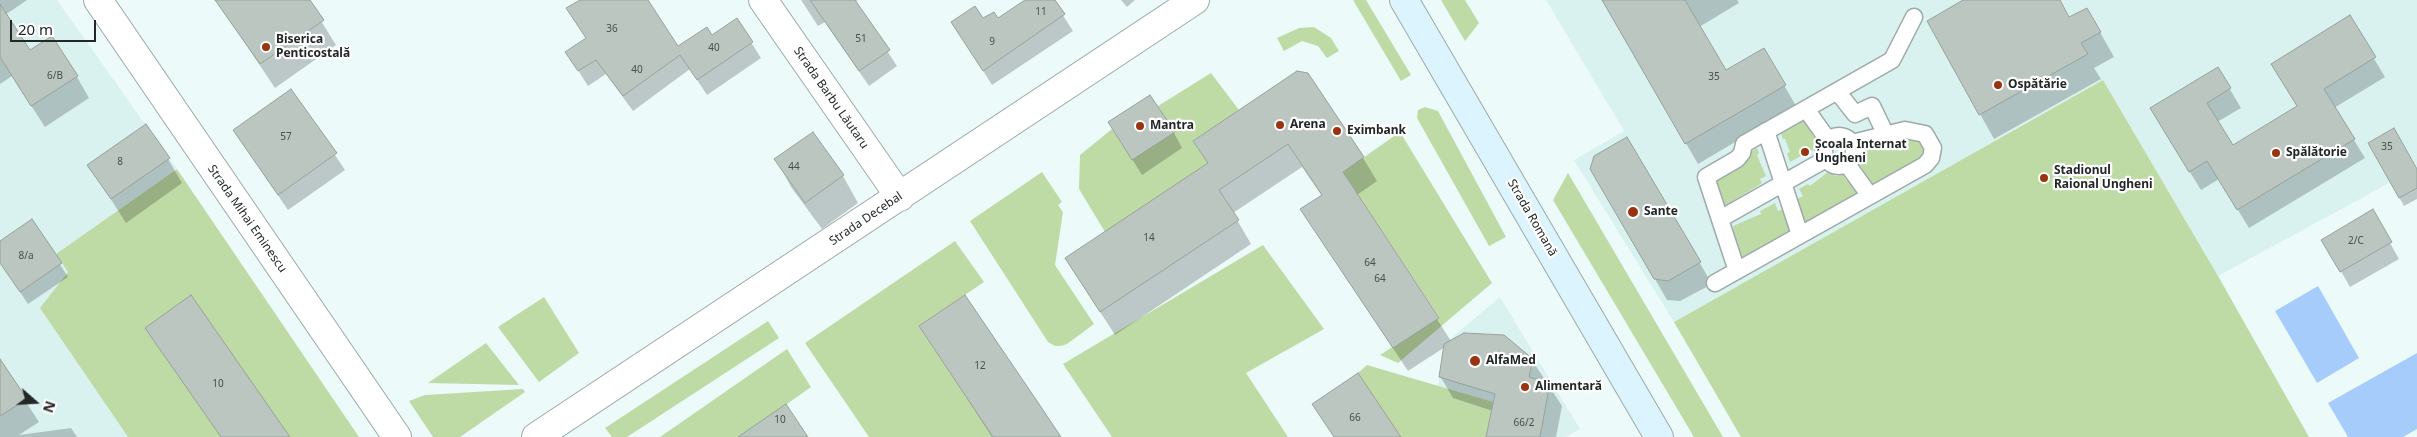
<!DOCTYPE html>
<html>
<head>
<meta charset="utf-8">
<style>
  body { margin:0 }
  #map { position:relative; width:2417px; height:437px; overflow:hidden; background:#ecfbfa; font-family:"Noto Sans",sans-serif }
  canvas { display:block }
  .north { position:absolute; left:10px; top:377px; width:50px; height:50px; -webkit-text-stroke:4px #fff; paint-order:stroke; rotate:109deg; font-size:14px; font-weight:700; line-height:20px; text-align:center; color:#222727 }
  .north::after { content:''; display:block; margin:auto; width:18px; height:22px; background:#222727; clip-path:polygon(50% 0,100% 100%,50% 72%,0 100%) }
  .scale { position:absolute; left:10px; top:20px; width:86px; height:22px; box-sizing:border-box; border:2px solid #222727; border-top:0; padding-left:6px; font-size:15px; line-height:18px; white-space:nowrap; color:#222727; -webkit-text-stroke:4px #fff; paint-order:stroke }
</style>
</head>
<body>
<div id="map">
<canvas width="2417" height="437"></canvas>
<div class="north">N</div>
<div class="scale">20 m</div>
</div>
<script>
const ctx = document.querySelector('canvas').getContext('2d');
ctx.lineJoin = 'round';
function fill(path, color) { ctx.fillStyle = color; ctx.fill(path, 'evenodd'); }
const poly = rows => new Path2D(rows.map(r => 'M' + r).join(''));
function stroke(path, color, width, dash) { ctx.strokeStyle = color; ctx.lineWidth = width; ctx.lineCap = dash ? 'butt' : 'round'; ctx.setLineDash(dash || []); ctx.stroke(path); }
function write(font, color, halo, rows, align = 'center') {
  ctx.font = font + ' "Noto Sans",sans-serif'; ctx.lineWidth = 4.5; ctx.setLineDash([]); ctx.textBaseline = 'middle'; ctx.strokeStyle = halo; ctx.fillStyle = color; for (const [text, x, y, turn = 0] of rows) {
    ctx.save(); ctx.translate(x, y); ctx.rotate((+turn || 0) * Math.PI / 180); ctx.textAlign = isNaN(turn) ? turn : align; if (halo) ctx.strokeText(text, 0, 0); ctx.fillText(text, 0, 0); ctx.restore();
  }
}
fill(poly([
  [0,0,57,0,177,169,56,254,68,272,41,308,128,437,0,437],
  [1546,0,2417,0,2417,168,2218,276,2103,80,1674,322,1574,160,1624,131],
  [1500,297,1580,429,1566,437,1487,437,1438,386,1444,344]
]), '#d9f2f0');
fill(poly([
  [1353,0,1366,0,1411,75,1401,81],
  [1441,0,1465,0,1479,23,1465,41],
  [1314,27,1331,38,1339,51,1327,58,1318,46,1302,41,1284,51,1277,38,1299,28],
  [1211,73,1239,110,1193,141,1208,163,1105,232,1079,189,1080,155,1112,129,1132,159,1174,132,1158,106],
  [2103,80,2218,276,2309,437,1741,437,1674,322],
  [1425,107,1438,111,1506,237,1489,246,1417,118,1418,110],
  [1804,118,1815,131,1812,134,1817,140,1814,149,1790,162,1787,153,1790,152,1785,139,1783,139,1781,134,1787,130,1785,126],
  [1400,132,1492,283,1398,363,1380,355,1439,317,1347,178,1340,174],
  [1909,134,1925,145,1925,157,1873,190,1859,173,1863,170,1859,164,1863,149,1870,147,1869,143],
  [1757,148,1759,153,1757,155,1766,176,1760,179,1762,183,1723,207,1714,177],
  [177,169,359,437,128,437,40,308,68,272,56,254],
  [1042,172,1062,202,1058,205,1063,212,1055,265,1094,324,1067,344,1061,346,1055,346,1048,342,970,221],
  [1828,172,1836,176,1843,175,1847,181,1851,179,1861,194,1806,224,1797,199,1803,196,1799,189,1808,184,1810,186],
  [1568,173,1723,437,1694,437,1553,200],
  [1775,203,1778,211,1783,209,1790,234,1742,264,1730,234,1734,233,1733,226,1761,214,1760,211],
  [955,241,984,282,919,326,993,437,869,437,805,343],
  [1263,245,1324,329,1246,373,1288,437,1112,437,1063,364],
  [544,297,579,353,539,382,498,327],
  [768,321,779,338,627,437,612,437,605,428],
  [486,343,519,385,428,383],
  [787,349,811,387,740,437,660,437],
  [1367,365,1493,402,1487,437,1401,437,1358,373],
  [523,389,525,392,460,437,433,437,409,401,425,395]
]), '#bedba5');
fill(poly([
  [2318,286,2359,358,2317,383,2275,311],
  [2417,353,2417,429,2403,437,2348,437,2328,403]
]), '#a6ccfc');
fill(poly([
  [0,0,27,0,5,15,29,52,77,77,89,98,45,127,12,76,0,84],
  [216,0,308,0,336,45,275,88],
  [582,0,647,0,678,47,712,36,737,20,761,58,707,95,690,69,633,111,606,74,588,86,576,67,587,39,568,9],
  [801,0,858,0,855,2,897,66,869,86,825,22,818,26],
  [1027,0,1053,0,1073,31,992,85,962,37,983,20,998,20],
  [1121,0,1135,0,1127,7],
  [1603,0,1737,0,1739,3,1699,27,1725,72,1764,50,1796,106,1698,164],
  [1966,0,2059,0,2069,19,2087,9,2114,57,2094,68,2101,79,1994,139,1928,21],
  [2349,17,2385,77,2334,108,2365,158,2249,228,2219,179,2201,190,2162,127,2218,69,2241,108,2217,122,2233,147,2298,107],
  [1297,72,1363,158,1377,181,1357,195,1451,341,1532,360,1562,406,1556,437,1488,437,1493,411,1453,398,1440,376,1445,347,1408,371,1302,210,1322,196,1302,167,1233,213,1251,244,1115,335,1066,259,1208,164,1194,141],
  [291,90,345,170,288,210,234,131],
  [812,133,843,176,858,203,822,229,791,187,776,159],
  [1174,133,1182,148,1142,175,1119,138],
  [1627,139,1712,284,1680,301,1667,300,1592,169],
  [2369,143,2417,171,2417,199,2404,206],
  [168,159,182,183,126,223,89,165],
  [2372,211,2399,259,2350,287,2323,240],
  [32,221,68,277,28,304,0,262,0,243],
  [921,327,1060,437,992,437],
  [0,362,39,422,19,435,71,428,77,437,0,437]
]), '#0003');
const building = poly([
  [215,0,310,0,324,20,260,64,215,0],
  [580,0,648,0,678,46,707,27,712,35,737,18,753,42,697,80,680,55,623,96,596,60,578,71,565,52,586,38,566,8,580,0],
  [810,0,855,0,890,50,859,71,810,0],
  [1025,0,1055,0,1065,14,983,71,951,22,975,6,983,18,994,12,998,18,1025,0],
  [1602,0,1685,0,1726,70,1764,48,1786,85,1685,144,1602,0],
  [1963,0,2060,0,2069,17,2087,8,2101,32,2081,43,2088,54,1979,115,1927,21,1963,0],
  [0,4,30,50,52,36,78,76,31,106,0,57,0,4],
  [2350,15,2376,57,2324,89,2355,139,2237,210,2207,161,2189,172,2150,108,2218,67,2231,88,2207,103,2233,145,2297,106,2271,64,2350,15],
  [1297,71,1308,73,1364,157,1343,172,1439,318,1393,348,1300,209,1322,195,1288,144,1219,190,1239,220,1100,312,1065,258,1208,163,1193,141,1297,71],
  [291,89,337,153,278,195,233,130,291,89],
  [1150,95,1175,132,1132,160,1108,122,1150,95],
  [146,124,170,158,111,199,87,165,146,124],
  [2394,128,2417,169,2417,188,2399,198,2368,143,2394,128],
  [813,132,844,175,805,203,774,159,813,132],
  [1627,137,1701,262,1668,281,1654,279,1590,169,1594,156,1627,137],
  [2373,209,2392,242,2340,272,2321,240,2373,209],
  [32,219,62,263,20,292,0,263,0,241,32,219],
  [191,295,290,437,221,437,145,328,191,295],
  [965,295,1037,401,1061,437,993,437,919,326,965,295],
  [1464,333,1504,335,1533,359,1529,377,1550,383,1540,437,1486,437,1495,394,1439,377,1444,344,1464,333],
  [0,359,27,399,0,416,0,359],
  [1358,373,1401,437,1334,437,1312,404,1358,373],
  [786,404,808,437,738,437,786,404]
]);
fill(building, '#bac6bf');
stroke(building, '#97a29c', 1);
const service = poly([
  [1837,91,1855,114,1872,106,1885,133],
  [1806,109,1828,140],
  [1766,131,1800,235],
  '1824 151a15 15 0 1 1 30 0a15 15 0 1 1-30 0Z',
  [1847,164,1870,196],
  [1720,219,1826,159],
  [1737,271,1706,177,1737,159,1742,153,1744,144,1892,60,1914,17],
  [1715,283,1925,165,1931,158,1933,148,1925,134,1905,130,1852,143]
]);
const minor = poly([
  [98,0,397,437],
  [763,0,900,197],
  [536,437,1195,0]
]);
const secondary = poly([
  [1404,0,1659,437]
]);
stroke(service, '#9caaa9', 19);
stroke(minor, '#9caaa9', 30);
stroke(secondary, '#9caaa9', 30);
stroke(service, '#fff', 16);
stroke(minor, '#fff', 28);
stroke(secondary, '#dcf4fd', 28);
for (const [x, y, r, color] of [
  [266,47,5,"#9a3410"],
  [1998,85,5,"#9a3410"],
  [1280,125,5,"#9a3410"],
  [1140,126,5,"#9a3410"],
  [1337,131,5,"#9a3410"],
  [1805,152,5,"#9a3410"],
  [2276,153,5,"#9a3410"],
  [2044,178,5,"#9a3410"],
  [1633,212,6,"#9a3410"],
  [1475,361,6,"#9a3410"],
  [1525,387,5,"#9a3410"]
]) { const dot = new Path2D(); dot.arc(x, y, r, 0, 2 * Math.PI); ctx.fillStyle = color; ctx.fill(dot); stroke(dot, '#fff', 2); }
write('10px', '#484f4d', null, [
  ["11",1041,12],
  ["36",612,29],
  ["51",861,39],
  ["9",992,42],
  ["40",714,48],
  ["40",637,70],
  ["6/B",55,76],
  ["35",1714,77],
  ["57",286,137],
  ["35",2387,147],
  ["8",120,162],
  ["44",794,167],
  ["14",1149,238],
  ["2/C",2356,241],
  ["8/a",26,256],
  ["64",1370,263],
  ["64",1380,279],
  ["12",980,366],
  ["10",218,384],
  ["66",1355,418],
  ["10",780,420],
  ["66/2",1524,423]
]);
write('bold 12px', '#222727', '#fff', [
  ["Biserica",276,40],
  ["Penticostală",276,54],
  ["Ospătărie",2008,85],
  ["Arena",1290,125],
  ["Mantra",1150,126],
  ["Eximbank",1347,131],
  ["Școala Internat",1815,145],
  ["Ungheni",1815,159],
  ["Spălătorie",2286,153],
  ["Stadionul",2054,171],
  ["Raional Ungheni",2054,185],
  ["Sante",1644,212],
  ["AlfaMed",1486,361],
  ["Alimentară",1535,387]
], 'left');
write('12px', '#222727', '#fff', [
  ["Strada Barbu Lăutaru",831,98,55],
  ["Strada Romană",1532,218,60],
  ["Strada Mihai Eminescu",247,219,55],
  ["Strada Decebal",866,219,-34]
]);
</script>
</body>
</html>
